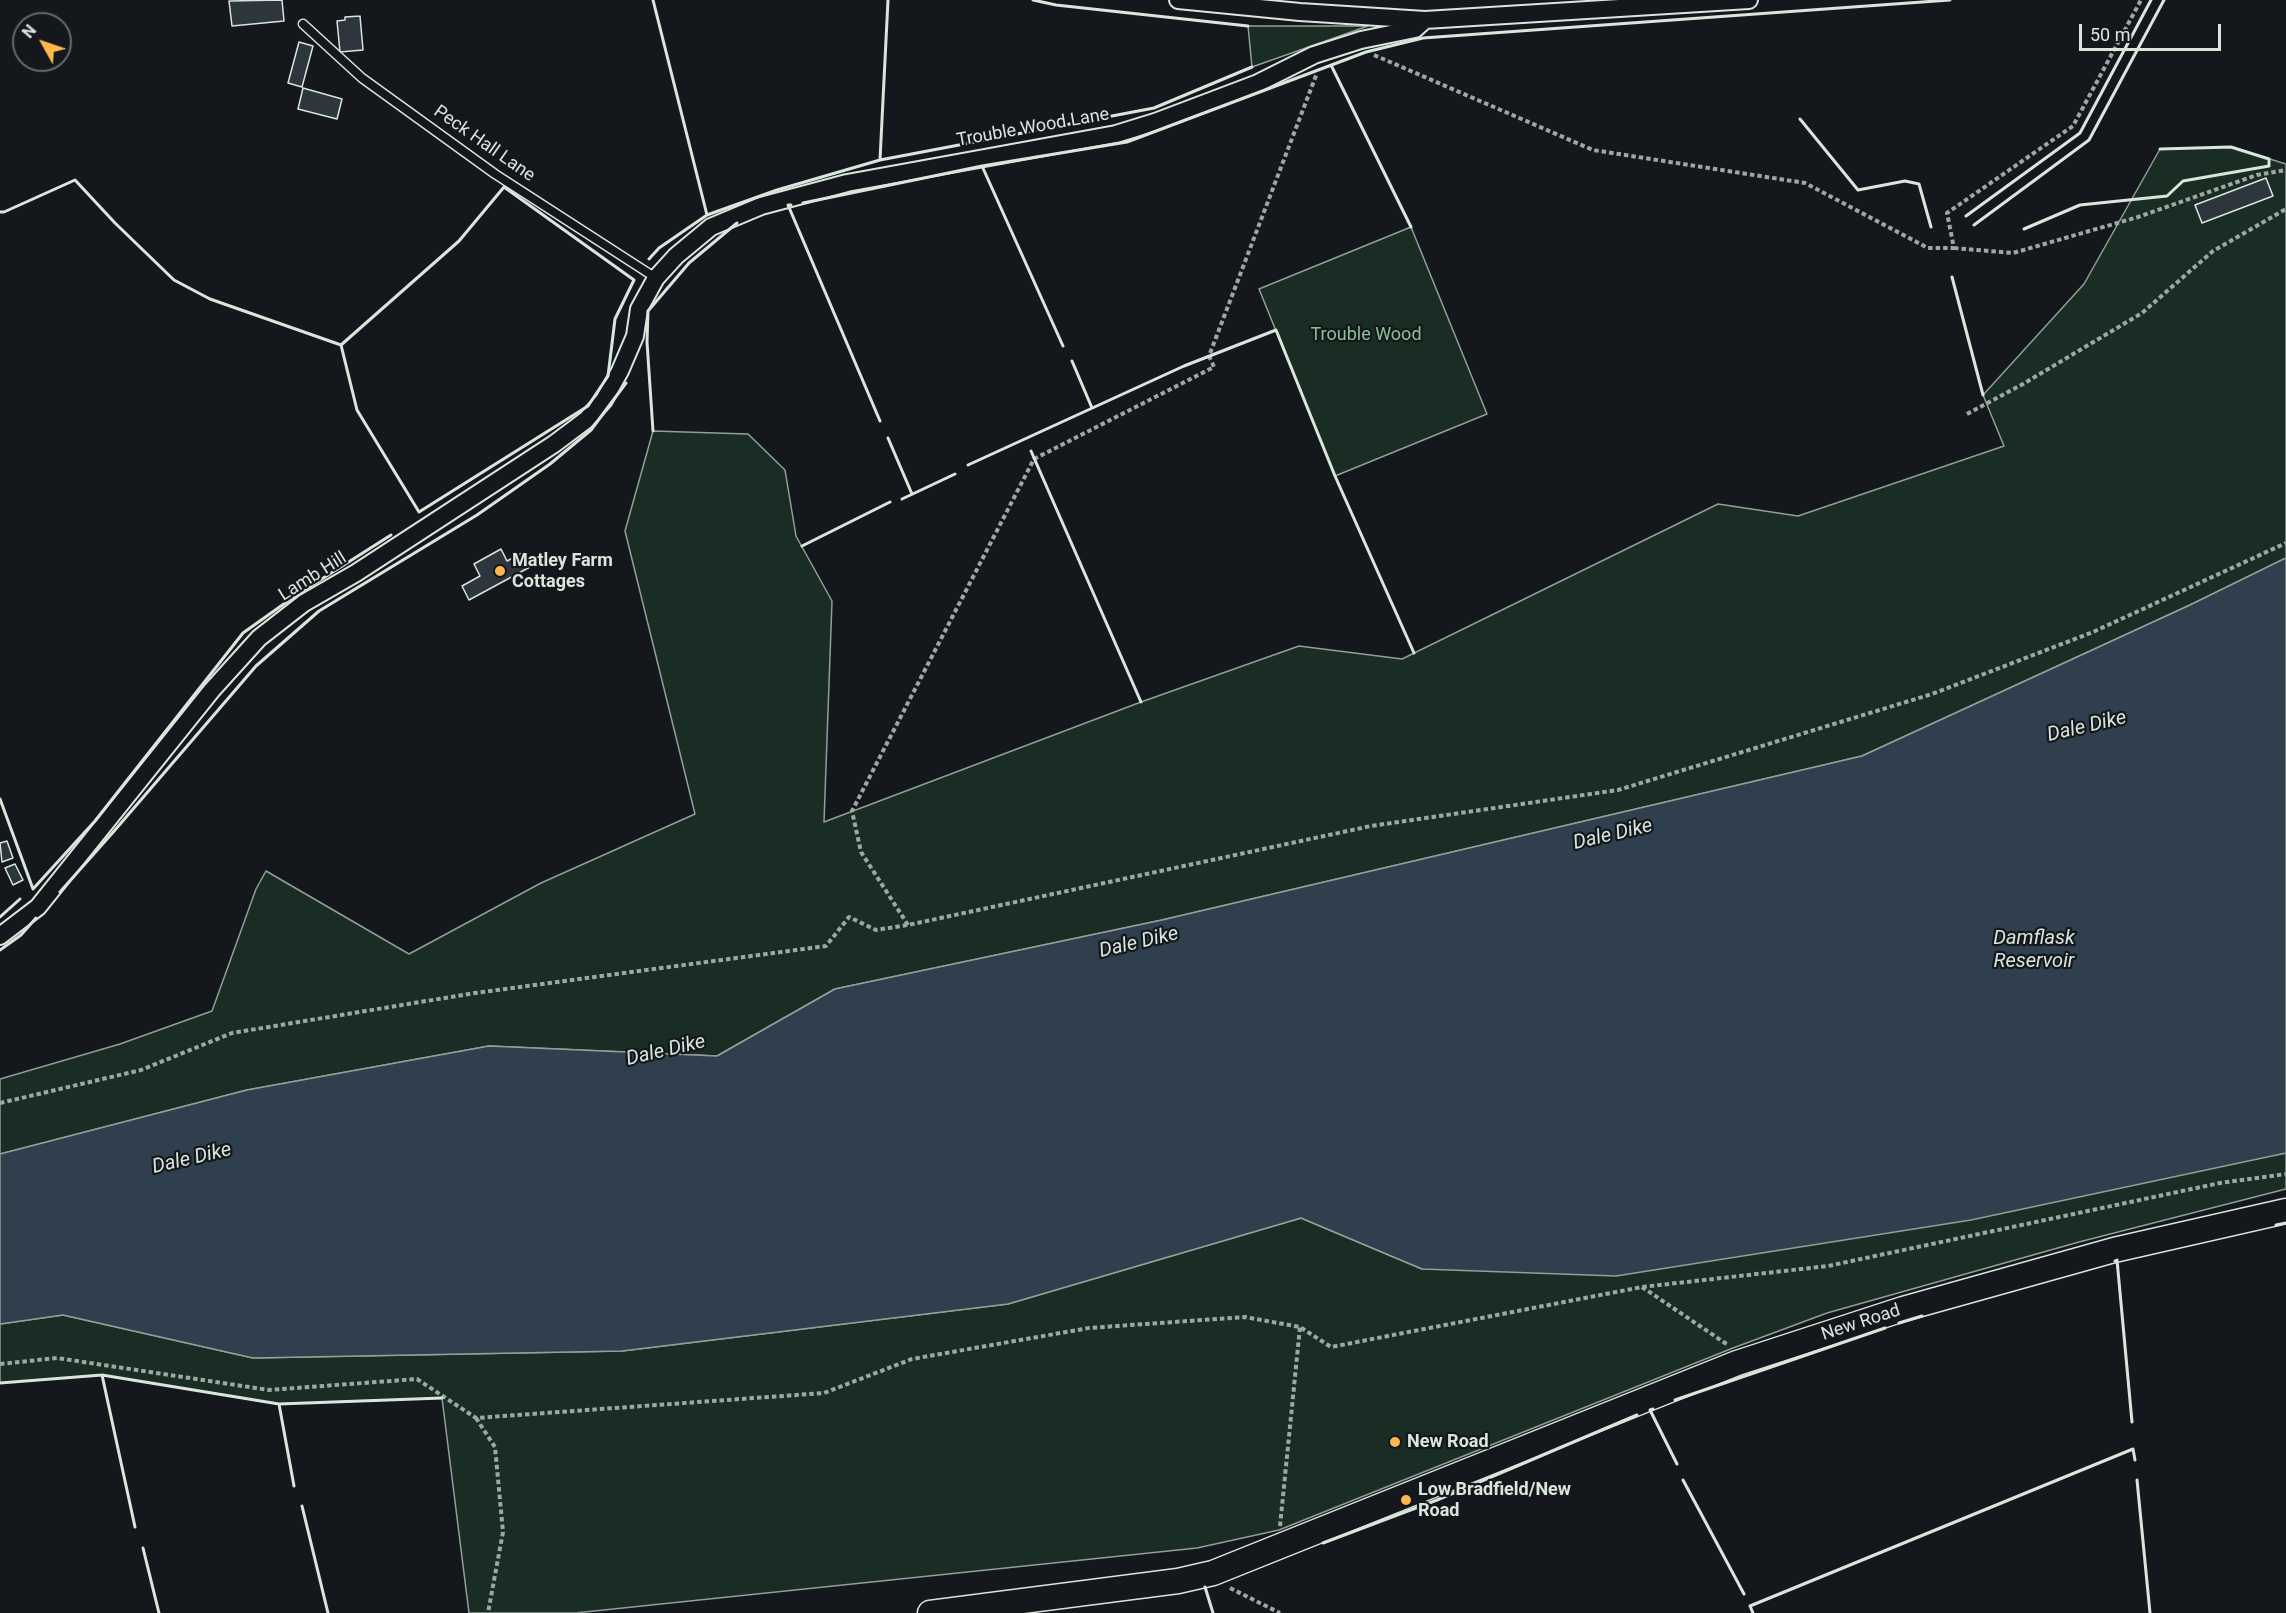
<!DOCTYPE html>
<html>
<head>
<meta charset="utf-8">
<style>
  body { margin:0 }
  #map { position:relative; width:2286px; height:1613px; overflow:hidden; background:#14181c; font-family:Roboto,sans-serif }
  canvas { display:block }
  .north { position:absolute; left:12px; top:12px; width:60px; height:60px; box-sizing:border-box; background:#14181c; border:2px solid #626a69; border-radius:50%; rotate:310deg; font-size:16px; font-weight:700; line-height:24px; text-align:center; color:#d8e6dc }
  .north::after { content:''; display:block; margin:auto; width:21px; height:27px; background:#ffb74d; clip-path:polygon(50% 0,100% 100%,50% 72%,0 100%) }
  .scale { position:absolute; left:2079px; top:24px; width:142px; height:27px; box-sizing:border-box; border:3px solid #d8e6dc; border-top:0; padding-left:8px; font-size:18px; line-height:21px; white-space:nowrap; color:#d8e6dc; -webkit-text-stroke:4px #14181c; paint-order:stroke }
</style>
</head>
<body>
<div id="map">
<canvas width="2286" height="1613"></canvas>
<div class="north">N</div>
<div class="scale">50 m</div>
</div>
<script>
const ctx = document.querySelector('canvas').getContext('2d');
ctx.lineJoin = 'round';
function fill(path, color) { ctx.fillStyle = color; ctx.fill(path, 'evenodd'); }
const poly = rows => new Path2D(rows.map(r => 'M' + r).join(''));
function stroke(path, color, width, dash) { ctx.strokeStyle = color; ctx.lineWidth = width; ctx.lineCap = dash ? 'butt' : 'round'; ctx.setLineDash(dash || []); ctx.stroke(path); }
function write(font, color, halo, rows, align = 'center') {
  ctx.font = font + ' Roboto,sans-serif'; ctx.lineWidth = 4.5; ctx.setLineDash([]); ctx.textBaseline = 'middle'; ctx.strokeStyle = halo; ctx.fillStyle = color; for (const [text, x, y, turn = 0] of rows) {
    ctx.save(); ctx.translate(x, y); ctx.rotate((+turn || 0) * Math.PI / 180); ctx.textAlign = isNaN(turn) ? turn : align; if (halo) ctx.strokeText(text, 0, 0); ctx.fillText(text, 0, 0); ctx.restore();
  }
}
const green = poly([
  [1248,26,1368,26,1252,67,1248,26],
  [2231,147,2286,164,2286,558,2190,605,1862,756,1162,920,835,989,717,1056,489,1046,247,1090,0,1154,0,1079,120,1044,212,1011,256,889,266,871,409,954,541,883,695,814,625,531,653,431,748,434,785,470,796,536,832,601,824,822,1141,702,1299,646,1402,659,1718,504,1798,516,2004,446,1983,395,2084,284,2160,149,2231,147],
  [1411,227,1487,414,1335,476,1259,289,1411,227],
  [2286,1153,2286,1189,2079,1242,1827,1313,1733,1348,1279,1530,1197,1548,575,1613,469,1613,442,1398,279,1404,102,1375,0,1383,0,1324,63,1315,253,1358,622,1351,1008,1304,1301,1218,1422,1269,2243,1161,2286,1153]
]);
fill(green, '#1a2d24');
stroke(green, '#939e99', 1.5);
const water = poly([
  [2286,558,2286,1153,1971,1220,1616,1276,1422,1269,1301,1218,1008,1304,622,1351,253,1358,63,1315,0,1324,0,1154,247,1090,489,1046,717,1056,835,989,1162,920,1862,756,2190,605,2286,558]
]);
fill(water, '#2f3f4d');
stroke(water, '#939e99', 1.5);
const building = poly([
  [282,0,284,21,232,26,229,1,282,0],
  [360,16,363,50,340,52,337,21,345,20,345,17,360,16],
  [299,42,313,46,302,87,288,83,299,42],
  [303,88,342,99,337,119,298,109,303,88],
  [2266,178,2273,196,2202,223,2195,205,2266,178],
  [501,549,507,561,522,553,530,567,469,600,462,586,480,576,474,564,501,549],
  [7,841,13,858,2,862,0,843,7,841],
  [15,864,23,880,13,885,5,868,15,864]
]);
fill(building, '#2c363c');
stroke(building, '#d8e6dc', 1.5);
const lane = poly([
  [303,24,362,78,495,174,656,278]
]);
const street = poly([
  [1178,0,1300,12,1425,20,1749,0],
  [0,936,38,907,212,690,259,638,304,603,356,573,554,444,586,420,604,400,620,371,635,336,639,309,656,278,676,256,711,227,761,206,847,183,1116,134,1155,122,1258,83,1314,55,1361,40,1415,29,1425,20]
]);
const secondary = poly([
  [930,1613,1178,1581,1213,1573,1737,1363,1903,1309,2114,1250,2286,1211]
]);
stroke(lane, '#d8e6dc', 11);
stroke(street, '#d8e6dc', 20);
stroke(secondary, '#d8e6dc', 27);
stroke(poly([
  [1374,55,1593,150,1805,183,1928,248,1954,248,1947,213,2073,126,2141,0],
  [1954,248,2013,253,2138,217,2257,175,2286,170],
  [1967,414,2023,384,2142,313,2213,251,2286,209],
  [908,925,861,852,852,811,1034,459,1214,367,1209,356,1317,73],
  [0,1103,141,1070,232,1033,475,993,826,946,849,917,876,930,908,925,1371,826,1618,790,1932,694,2093,632,2286,543],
  [1642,1287,1728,1345],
  [0,1364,57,1358,269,1390,417,1379,476,1418,824,1393,912,1359,1089,1328,1245,1317,1300,1327,1331,1347,1642,1287,1828,1266,2220,1183,2286,1174],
  [476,1418,495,1447,503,1532,488,1613],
  [1280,1526,1300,1327],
  [1230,1588,1280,1613]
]), '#9da8a2', 4, [4.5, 3]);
stroke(lane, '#14181c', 8);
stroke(street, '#14181c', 16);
stroke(secondary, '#14181c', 24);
stroke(poly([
  [653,0,707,215],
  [1033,0,1056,5,1248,26],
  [1331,65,1411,227],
  [1800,119,1858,190,1905,181,1919,184,1931,227],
  [880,160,888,0],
  [982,166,1063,346],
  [504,187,634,280,615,319,608,376,588,406,419,512,357,410,341,345,459,241,504,187],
  [803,203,982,166,1127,142,1366,52,1423,38,1950,0],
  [791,205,788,205,880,421],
  [0,212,4,212,75,180,115,223,174,280,210,299,341,345],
  [1966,216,2080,133,2151,0],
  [1974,225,2089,140,2164,0],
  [2024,229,2080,205,2167,196,2183,181,2269,166,2269,159,2231,147,2160,149],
  [649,259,659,248,707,215,777,190,880,160,1154,108,1252,67],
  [1952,277,1983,395],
  [1072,361,1092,408],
  [653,431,647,342,648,311,689,263,737,223],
  [888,438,912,494],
  [1031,451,1141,702],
  [968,465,1184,366,1276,330,1335,476,1414,653],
  [902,499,955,474],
  [802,546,890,502],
  [0,799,33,889,95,821,243,633,295,596,391,535],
  [60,892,115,830,256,666,319,611,477,515,550,464,591,430,626,383],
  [0,917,20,899],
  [0,950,21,935,36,918],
  [2276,1225,2286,1223],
  [2115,1261,2117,1260,2132,1422],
  [1899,1323,1922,1316],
  [102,1375,135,1527],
  [0,1383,102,1375,279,1404,442,1398],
  [1675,1400,1885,1328],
  [279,1404,294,1486],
  [1653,1409,1650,1410,1677,1464],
  [1683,1480,1744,1594],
  [2137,1480,2150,1613],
  [302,1506,328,1613],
  [1323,1543,1437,1500,1637,1415],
  [143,1548,159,1613],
  [1205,1587,1213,1613],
  [1753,1613,1750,1606,2133,1449,2135,1460]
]), '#d8e6dc', 3);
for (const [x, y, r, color] of [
  [500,571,6,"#ffb74d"],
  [1395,1442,6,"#ffb74d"],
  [1406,1500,6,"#ffb74d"]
]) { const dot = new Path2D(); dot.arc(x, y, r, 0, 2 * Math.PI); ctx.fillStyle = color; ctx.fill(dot); stroke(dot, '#14181c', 2); }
write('18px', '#d8e6dc', '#14181c', [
  ["Trouble Wood Lane",1033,128,-10],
  ["Peck Hall Lane",484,144,35],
  ["Lamb Hill",313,577,-32],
  ["New Road",1861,1323,-18]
]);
write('18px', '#8ac095', '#14181c', [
  ["Trouble Wood",1366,335]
]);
write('bold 18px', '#d8e6dc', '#14181c', [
  ["Matley Farm",512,561],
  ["Cottages",512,582],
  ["New Road",1407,1442],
  ["Low Bradfield/New",1418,1490],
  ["Road",1418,1511]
], 'left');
write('italic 20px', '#d8e6dc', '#14181c', [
  ["Dale Dike",2087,727,-13],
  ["Dale Dike",1613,835,-13],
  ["Damflask",2034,939],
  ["Reservoir",2034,962],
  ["Dale Dike",1139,943,-13],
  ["Dale Dike",666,1051,-13],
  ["Dale Dike",192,1159,-13]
]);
</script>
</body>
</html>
